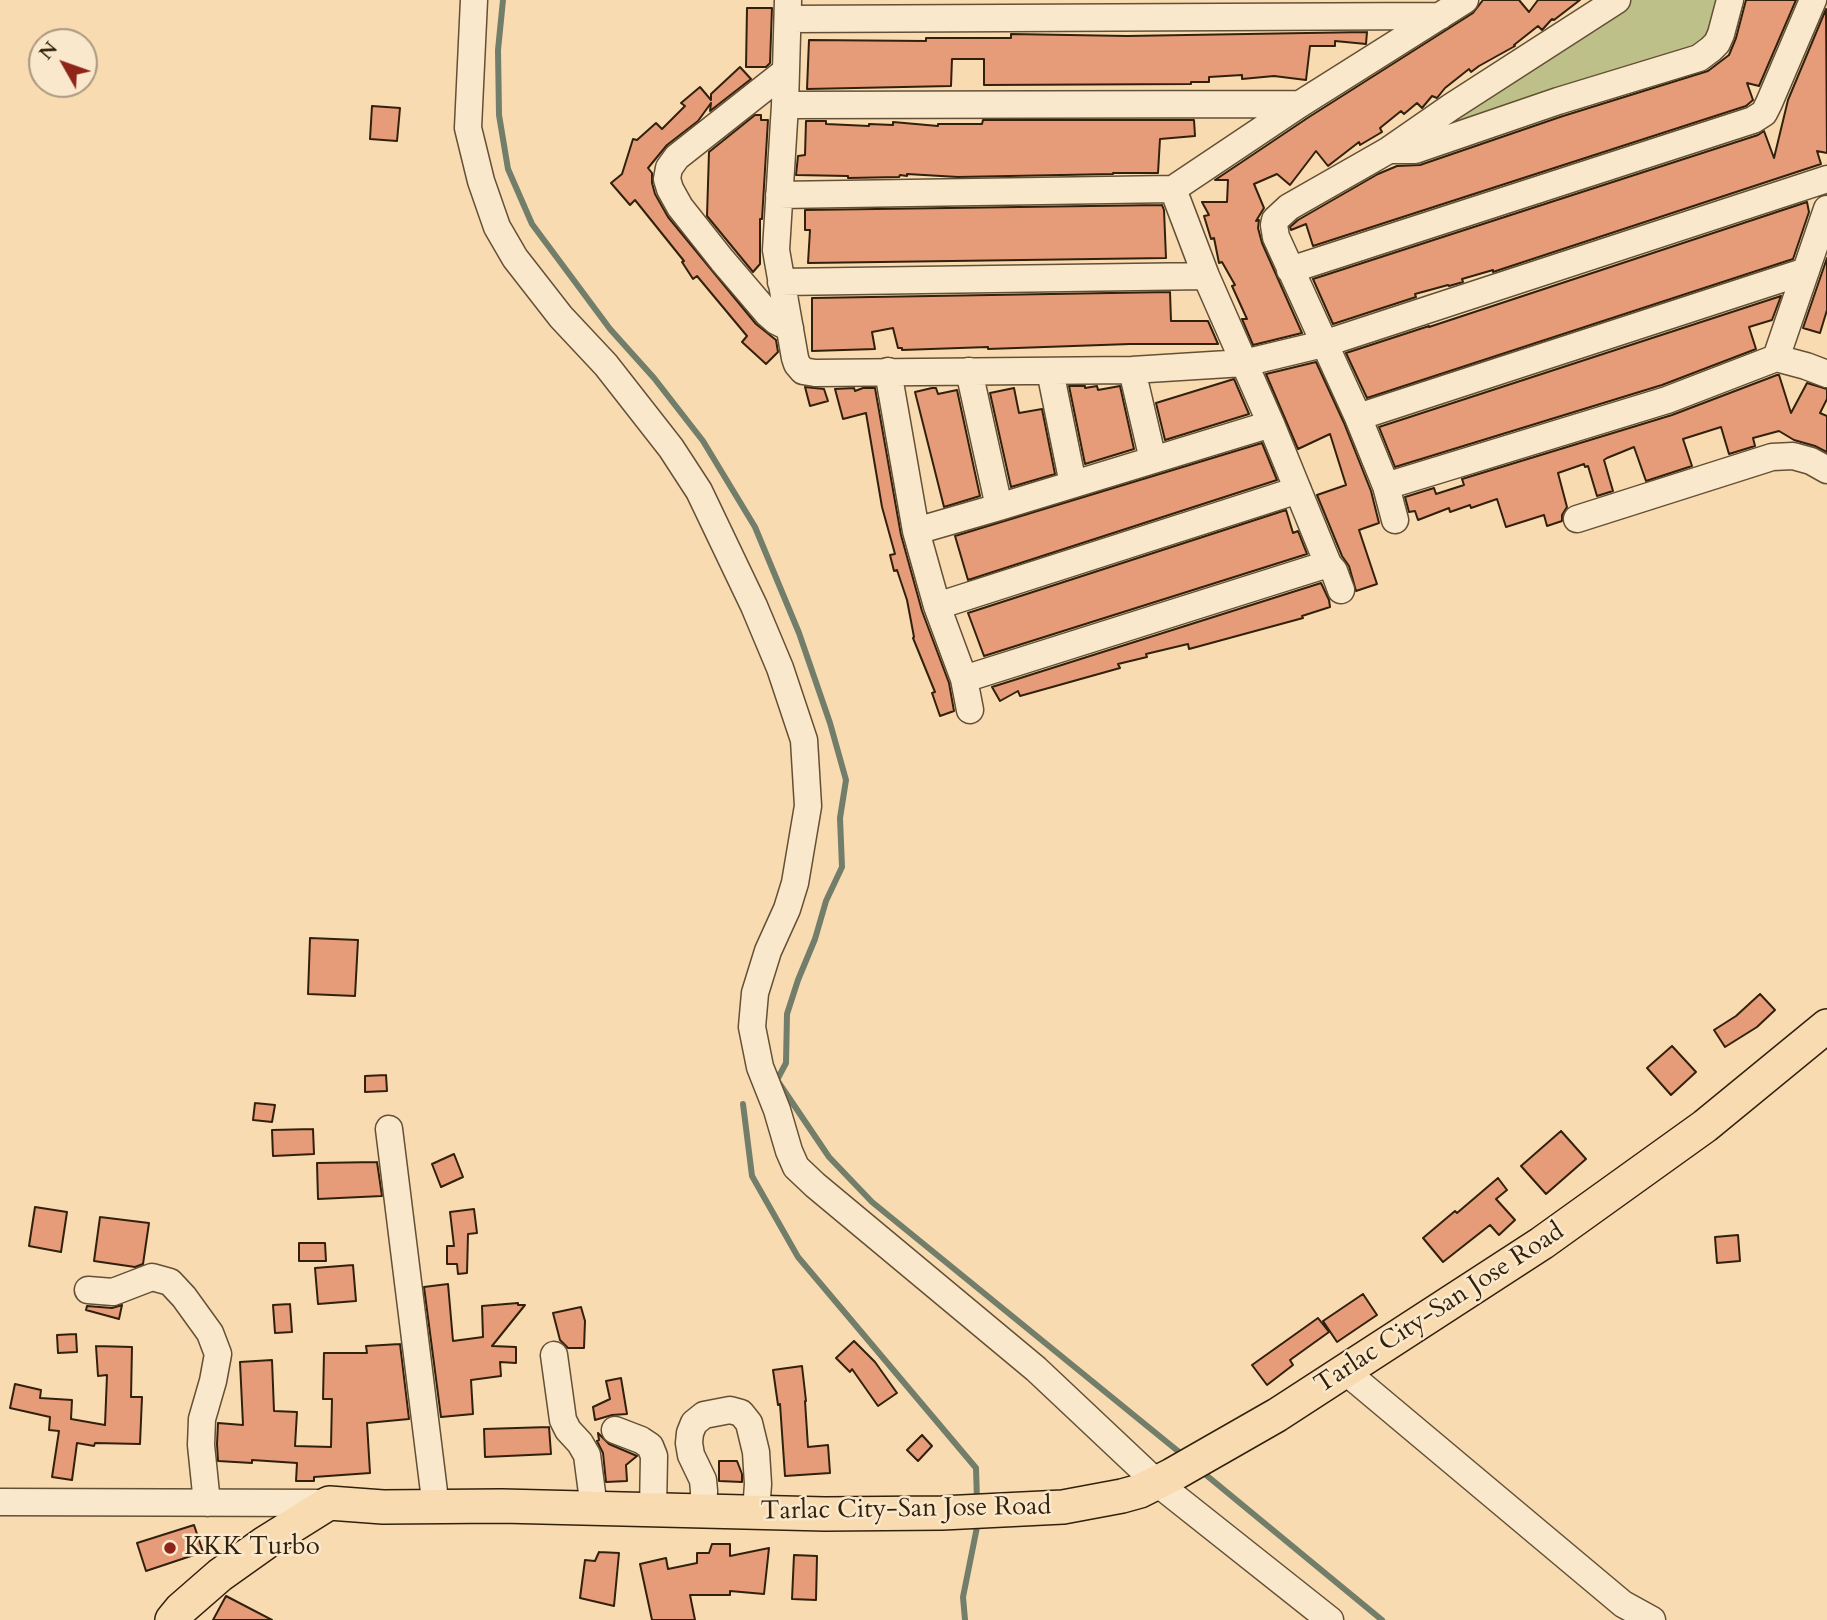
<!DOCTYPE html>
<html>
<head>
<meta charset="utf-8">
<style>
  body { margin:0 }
  #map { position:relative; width:1827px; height:1620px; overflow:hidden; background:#f8dbb1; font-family:Cardo,serif }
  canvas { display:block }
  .north { position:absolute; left:28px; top:28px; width:70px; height:70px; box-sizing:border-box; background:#fae8cc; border:2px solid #aa987f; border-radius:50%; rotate:310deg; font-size:19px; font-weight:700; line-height:28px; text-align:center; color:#31210c }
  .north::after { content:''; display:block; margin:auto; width:24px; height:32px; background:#8f2418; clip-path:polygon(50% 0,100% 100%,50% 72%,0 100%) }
</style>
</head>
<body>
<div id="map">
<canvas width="1827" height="1620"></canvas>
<div class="north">N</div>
</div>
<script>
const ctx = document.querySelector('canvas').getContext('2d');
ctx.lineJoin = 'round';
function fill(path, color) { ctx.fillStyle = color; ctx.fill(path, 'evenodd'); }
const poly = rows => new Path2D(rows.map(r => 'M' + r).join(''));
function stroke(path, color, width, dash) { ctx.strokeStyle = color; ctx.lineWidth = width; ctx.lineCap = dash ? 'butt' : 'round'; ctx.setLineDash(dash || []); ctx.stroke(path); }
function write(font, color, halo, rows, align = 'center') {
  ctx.font = font + ' Cardo,serif'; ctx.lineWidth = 5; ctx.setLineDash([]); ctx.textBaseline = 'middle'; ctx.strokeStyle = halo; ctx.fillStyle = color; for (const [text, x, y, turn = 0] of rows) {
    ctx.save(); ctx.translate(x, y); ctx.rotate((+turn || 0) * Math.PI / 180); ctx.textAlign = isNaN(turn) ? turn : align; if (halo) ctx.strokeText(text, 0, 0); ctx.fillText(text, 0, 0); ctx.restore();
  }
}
fill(poly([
  [1607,0,1721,0,1699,58,1368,161]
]), '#bec08a');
stroke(poly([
  [503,0,498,50,499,115,508,169,532,224,610,329,654,378,703,441,755,527,799,633,830,723,846,780,840,818,842,867,826,901,815,939,798,980,787,1014,786,1063,777,1080,829,1157,872,1202,1184,1456],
  [743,1104,752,1176,798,1257,976,1468,977,1501],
  [1200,1470,1382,1620],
  [965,1620,963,1597,978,1522]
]), '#727d6a', 6);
const building = poly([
  [1483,0,1519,0,1529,12,1538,0,1580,0,1554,20,1552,19,1542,30,1538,26,1514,45,1515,46,1479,66,1471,72,1469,69,1445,88,1437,98,1432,96,1422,108,1417,103,1404,114,1401,111,1380,128,1382,132,1360,145,1359,142,1328,166,1316,151,1290,185,1277,174,1254,184,1264,208,1256,221,1259,220,1258,228,1262,243,1302,333,1253,345,1242,319,1247,319,1232,286,1235,285,1222,262,1219,263,1214,238,1211,239,1204,216,1209,215,1202,202,1227,202,1228,180,1215,180,1309,117,1473,13,1483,0],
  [1746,0,1796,0,1759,86,1747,83,1753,100,1746,106,1313,246,1306,224,1291,230,1290,227,1298,220,1378,174,1397,166,1420,165,1563,116,1708,71,1729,55,1736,38,1746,0],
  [747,8,772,8,770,63,766,67,746,67,747,8],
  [1826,9,1827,153,1817,151,1821,164,1493,272,1493,270,1462,279,1463,282,1449,286,1448,285,1415,294,1416,297,1333,324,1313,279,1758,135,1764,131,1774,158,1788,100,1826,9],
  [1367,32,1366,44,1335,41,1335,46,1310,46,1306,80,1274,76,1242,79,1242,75,1209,77,1209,82,1191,82,1191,84,984,85,984,59,952,59,951,86,807,89,809,40,926,41,926,38,1011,38,1011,34,1127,36,1367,32],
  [740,67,751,79,710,111,711,103,698,121,667,145,648,168,652,173,652,183,655,194,668,217,756,324,776,340,778,352,766,364,742,342,747,336,697,276,693,279,682,262,684,261,635,200,630,205,611,183,622,174,633,139,637,140,656,123,662,129,685,106,681,103,700,87,711,100,711,94,740,67],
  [372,106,400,108,397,141,370,139,372,106],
  [755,115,761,115,761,120,768,120,762,219,760,219,760,264,753,272,707,216,709,152,755,115],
  [983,120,1194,120,1195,136,1160,139,1158,173,1113,173,1113,174,958,177,907,174,907,176,900,175,899,177,848,178,848,176,796,175,798,156,805,155,806,121,826,121,826,124,869,126,869,124,893,125,893,122,938,126,938,124,982,124,983,120],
  [1807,202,1809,212,1793,259,1367,398,1346,353,1429,326,1429,327,1807,202],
  [1162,205,1164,210,1166,258,808,263,810,230,805,230,805,210,1162,205],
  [1827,258,1827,310,1820,333,1803,328,1827,258],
  [1170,292,1171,321,1208,321,1218,344,1130,344,988,349,988,347,902,350,902,348,898,348,893,328,872,332,875,349,812,351,812,298,1170,292],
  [1781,296,1772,320,1749,327,1756,349,1662,385,1395,467,1379,427,1781,296],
  [1316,362,1344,423,1371,491,1379,523,1359,530,1377,584,1356,591,1349,566,1342,556,1317,495,1346,485,1330,434,1298,449,1266,374,1316,362],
  [1777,375,1779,375,1791,413,1807,383,1827,389,1827,399,1820,413,1827,416,1827,452,1815,446,1794,440,1779,431,1753,438,1755,446,1729,454,1721,427,1683,439,1692,466,1646,481,1634,447,1607,458,1604,460,1613,491,1597,496,1588,466,1585,467,1584,464,1558,473,1567,507,1562,515,1562,521,1547,526,1544,515,1506,527,1497,499,1471,508,1470,505,1450,512,1449,508,1418,520,1415,511,1409,512,1405,497,1434,488,1436,494,1464,485,1462,479,1672,415,1777,375],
  [1234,379,1249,414,1165,440,1156,403,1234,379],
  [1069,386,1085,386,1085,388,1097,386,1098,390,1120,386,1134,449,1085,464,1069,386],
  [805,387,824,389,828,401,810,406,805,387],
  [854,388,855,391,863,388,875,388,901,535,922,611,949,683,954,711,940,716,932,693,935,692,913,638,914,637,907,600,897,570,894,571,890,555,895,554,882,507,866,413,843,419,835,389,854,388],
  [932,388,936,388,938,394,957,390,980,496,944,507,915,392,932,388],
  [1014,388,1019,413,1042,409,1055,474,1011,487,990,393,1014,388],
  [1262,443,1277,480,968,580,955,536,1262,443],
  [1286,510,1293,533,1298,531,1307,554,984,656,968,613,1286,510],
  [1321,583,1329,600,1330,607,1302,616,1303,618,1189,649,1188,644,1146,654,1147,657,1118,664,1120,668,1020,696,1018,691,1000,701,992,687,1321,583],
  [310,938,358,940,355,996,308,994,310,938],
  [1760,994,1775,1010,1757,1027,1725,1047,1714,1030,1736,1016,1760,994],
  [1672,1046,1696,1072,1671,1095,1647,1068,1672,1046],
  [386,1075,387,1091,365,1092,365,1076,386,1075],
  [255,1103,275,1105,272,1122,253,1120,255,1103],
  [313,1129,314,1154,273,1156,272,1130,313,1129],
  [1561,1131,1586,1159,1546,1194,1521,1166,1561,1131],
  [454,1154,463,1177,441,1187,432,1164,454,1154],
  [377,1162,382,1196,318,1199,317,1163,377,1162],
  [1498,1178,1507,1190,1496,1199,1515,1220,1499,1235,1490,1225,1443,1262,1423,1238,1455,1211,1457,1213,1498,1178],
  [35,1207,67,1212,61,1252,29,1246,35,1207],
  [474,1209,477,1233,468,1234,467,1273,458,1274,457,1264,447,1264,447,1246,454,1246,450,1212,474,1209],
  [100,1217,149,1223,143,1264,135,1267,94,1261,100,1217],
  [1738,1235,1740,1261,1717,1263,1715,1237,1738,1235],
  [299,1243,325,1243,326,1261,299,1261,299,1243],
  [353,1265,356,1301,318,1304,315,1268,353,1265],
  [448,1284,453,1341,483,1337,482,1306,518,1303,518,1305,525,1305,492,1346,516,1347,516,1363,500,1362,501,1376,471,1380,473,1414,441,1417,424,1287,448,1284],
  [1363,1294,1377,1315,1337,1342,1323,1321,1363,1294],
  [290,1304,292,1332,275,1333,273,1305,290,1304],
  [122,1305,119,1319,86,1310,87,1306,112,1308,122,1305],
  [581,1307,585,1321,584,1348,568,1348,560,1340,553,1313,581,1307],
  [1318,1318,1329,1332,1290,1360,1293,1365,1267,1385,1252,1365,1318,1318],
  [76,1334,77,1352,58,1353,57,1335,76,1334],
  [854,1341,875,1362,897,1393,878,1406,852,1369,850,1372,836,1358,854,1341],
  [400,1344,409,1419,367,1423,370,1473,314,1477,314,1481,296,1481,297,1463,252,1460,252,1463,218,1461,217,1444,218,1423,243,1425,240,1362,272,1360,274,1411,297,1412,295,1446,331,1447,332,1399,323,1399,324,1353,367,1353,366,1346,400,1344],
  [96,1346,132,1347,131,1397,142,1397,140,1444,95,1443,94,1446,77,1443,72,1480,52,1477,59,1431,49,1430,50,1417,10,1408,15,1384,41,1390,40,1398,72,1400,71,1419,105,1425,107,1375,98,1376,96,1346],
  [802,1366,806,1401,805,1401,808,1447,828,1445,830,1473,785,1476,780,1404,778,1405,773,1370,802,1366],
  [621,1378,627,1414,612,1415,595,1420,593,1407,610,1399,606,1381,621,1378],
  [549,1427,551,1454,485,1457,484,1429,549,1427],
  [598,1433,609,1444,637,1456,626,1465,627,1481,606,1482,603,1453,597,1441,599,1440,598,1433],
  [922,1435,932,1446,918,1461,907,1450,922,1435],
  [719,1461,737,1461,742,1474,742,1482,719,1481,719,1461],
  [194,1525,203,1552,146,1571,137,1543,194,1525],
  [712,1544,730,1544,730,1556,769,1548,764,1594,730,1591,730,1595,690,1595,695,1620,652,1620,640,1564,666,1558,668,1569,697,1563,697,1553,709,1553,712,1544],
  [599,1552,619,1553,614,1606,580,1598,585,1560,595,1561,599,1552],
  [794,1555,817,1556,816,1600,792,1599,794,1555],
  [226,1596,272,1620,213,1620,226,1596]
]);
fill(building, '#e69c79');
stroke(building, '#31210c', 2);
const minor = poly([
  [474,0,468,128,481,181,497,227,515,258,561,317,606,365,671,448,699,491,754,606,780,668,804,740,808,806,795,883,787,909,768,951,755,993,752,1027,760,1067,777,1110,789,1151,796,1167,815,1185,1036,1369,1156,1482,1330,1620],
  [788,0,785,105,776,250,795,358,797,364,803,371,815,373,1132,370,1244,363,1323,344,1827,179],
  [788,19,1440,16],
  [786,71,677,157,669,168,667,179,670,189,680,207,722,260,768,314,776,321,790,328],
  [785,105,1300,104],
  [1392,150,1415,150,1558,101,1699,58,1711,49,1717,43,1721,34,1730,0],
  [1173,189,1206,276,1271,424,1328,564,1334,571,1341,590],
  [779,195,1173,189,1300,104,1465,0],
  [1290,270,1753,120,1764,113,1769,103,1813,0],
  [781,282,1206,276],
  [1776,358,1827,209],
  [1132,370,1153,460],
  [888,371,916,531,937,606,964,679,970,710],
  [969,371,999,507],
  [1050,371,1073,484],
  [1358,417,1806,271],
  [1386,486,1667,400,1776,358,1806,366,1827,374],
  [1577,519,1772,457,1793,456,1811,461,1827,470],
  [1395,520,1386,486,1358,417,1276,237,1274,225,1275,220,1289,207,1389,150,1451,107,1617,0],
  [916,531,999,507,1271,424],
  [937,606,1298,490],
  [964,679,1328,564],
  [389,1129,436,1508],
  [88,1290,113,1292,152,1277,170,1282,184,1297,210,1333,218,1354,213,1381,202,1419,201,1445,207,1503],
  [554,1355,563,1420,568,1430,580,1443,587,1455,594,1508],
  [1345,1371,1623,1604,1652,1620],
  [615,1430,641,1440,650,1446,654,1456,653,1510],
  [0,1502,329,1503],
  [703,1511,704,1491,703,1480,691,1455,689,1443,690,1433,694,1423,704,1415,730,1410,741,1413,749,1423,756,1452,758,1484,756,1512]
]);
const major = poly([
  [172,1620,181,1609,220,1575,265,1543,329,1503,383,1507,502,1506,825,1514,942,1513,1063,1507,1122,1496,1140,1491,1172,1475,1277,1415,1542,1243,1705,1126,1827,1026]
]);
stroke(minor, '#635035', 29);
stroke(major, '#31210c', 36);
stroke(minor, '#fae8cc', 26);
stroke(major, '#f8dbb1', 33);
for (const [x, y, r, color] of [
  [170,1548,7,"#8f2418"]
]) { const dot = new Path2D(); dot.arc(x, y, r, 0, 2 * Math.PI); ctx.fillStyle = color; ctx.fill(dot); stroke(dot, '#fae8cc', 2.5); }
write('26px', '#31210c', '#fae8cc', [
  ["Tarlac City-San Jose Road",1440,1309,-33],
  ["Tarlac City-San Jose Road",906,1510,-1]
]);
write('26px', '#31210c', '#fae8cc', [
  ["KKK Turbo",184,1548]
], 'left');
</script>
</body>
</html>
